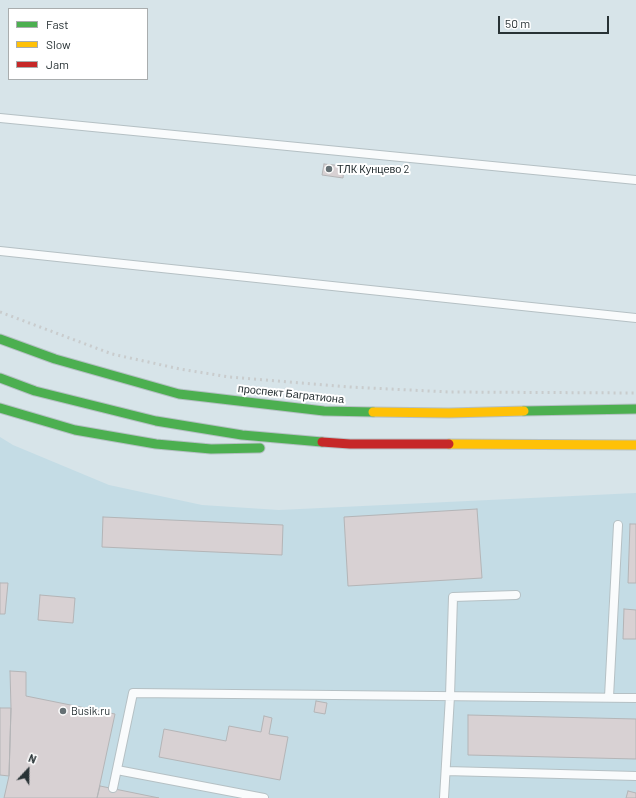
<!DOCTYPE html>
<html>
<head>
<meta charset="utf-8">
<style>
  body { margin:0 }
  #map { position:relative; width:636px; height:798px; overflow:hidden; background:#d7e4e9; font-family:Barlow,sans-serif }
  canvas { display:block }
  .legend { position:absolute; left:8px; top:8px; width:140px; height:72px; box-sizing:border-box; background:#fff; border:1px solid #a9adae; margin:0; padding:5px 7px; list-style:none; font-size:12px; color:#283235 }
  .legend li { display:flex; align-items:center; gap:8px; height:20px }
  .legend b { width:20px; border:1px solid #a9adae }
  .north { position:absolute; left:8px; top:750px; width:40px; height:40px; -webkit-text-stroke:3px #fff; paint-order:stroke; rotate:22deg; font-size:11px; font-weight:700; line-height:16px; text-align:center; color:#283235 }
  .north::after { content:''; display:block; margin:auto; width:14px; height:18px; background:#283235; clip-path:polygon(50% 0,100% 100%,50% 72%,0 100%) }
  .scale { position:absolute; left:498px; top:16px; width:111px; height:18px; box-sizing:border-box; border:2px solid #283235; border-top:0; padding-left:5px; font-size:12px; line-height:14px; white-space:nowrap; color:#283235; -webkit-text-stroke:3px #fff; paint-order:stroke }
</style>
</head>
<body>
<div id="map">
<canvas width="636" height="798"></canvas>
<ul class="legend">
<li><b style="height:5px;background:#4caf50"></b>Fast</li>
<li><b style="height:5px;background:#ffc107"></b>Slow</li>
<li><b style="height:5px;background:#c62828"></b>Jam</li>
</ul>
<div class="north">N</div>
<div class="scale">50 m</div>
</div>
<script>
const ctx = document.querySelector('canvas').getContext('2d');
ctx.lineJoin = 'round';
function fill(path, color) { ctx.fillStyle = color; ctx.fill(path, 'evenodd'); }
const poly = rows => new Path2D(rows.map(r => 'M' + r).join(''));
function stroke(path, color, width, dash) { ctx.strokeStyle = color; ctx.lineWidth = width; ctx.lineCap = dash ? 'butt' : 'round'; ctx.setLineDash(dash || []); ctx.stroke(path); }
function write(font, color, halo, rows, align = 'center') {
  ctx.font = font + ' Barlow,sans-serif'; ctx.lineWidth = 4; ctx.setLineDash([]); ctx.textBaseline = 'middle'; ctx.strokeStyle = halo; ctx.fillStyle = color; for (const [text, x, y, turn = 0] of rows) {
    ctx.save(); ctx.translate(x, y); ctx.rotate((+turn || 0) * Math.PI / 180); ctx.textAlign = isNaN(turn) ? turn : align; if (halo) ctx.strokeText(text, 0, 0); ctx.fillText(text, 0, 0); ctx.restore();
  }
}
fill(poly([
  [0,437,13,445,109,485,202,505,279,510,636,493,636,798,0,798]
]), '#c4dce5');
const building = poly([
  [324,164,344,166,343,178,322,175,324,164],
  [477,509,482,578,348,586,344,517,477,509],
  [103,517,283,525,282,555,102,547,103,517],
  [630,524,636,524,636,583,628,583,630,524],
  [0,583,8,583,5,614,0,614,0,583],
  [40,595,75,598,73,623,38,620,40,595],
  [624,609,636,610,636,639,623,639,624,609],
  [10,671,26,672,26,696,115,714,97,798,4,798,9,776,11,708,10,671],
  [316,701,327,703,325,714,314,712,316,701],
  [0,708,11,708,9,776,0,775,0,708],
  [468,715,636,719,636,759,468,755,468,715],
  [264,716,272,718,269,734,288,737,280,780,159,757,164,729,226,741,229,726,261,732,264,716],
  [100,786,159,798,97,798,100,786],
  [628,791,636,793,636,798,626,798,628,791]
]);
fill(building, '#d8d1d3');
stroke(building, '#b4b5b7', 1);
const lane = poly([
  [0,118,636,180],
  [0,251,636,318],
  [609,697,618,525],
  [117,770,264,798],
  [446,771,636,776],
  [113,788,133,693,636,698],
  [444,798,450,696,453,597,516,595]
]);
const fast = poly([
  [0,339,55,359,179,394,324,411,373,412],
  [0,378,35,391,156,421,242,435,322,442],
  [0,408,75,430,156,444,211,449,260,448],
  [524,411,636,409]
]);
const slow = poly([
  [373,412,449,413,524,411],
  [449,444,636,445]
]);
const jam = poly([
  [322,442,350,444,449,444]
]);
stroke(lane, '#b5c0c4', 10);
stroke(fast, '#b5c0c4', 11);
stroke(slow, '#b5c0c4', 11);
stroke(jam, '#b5c0c4', 11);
stroke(lane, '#f9fbfc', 8);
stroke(fast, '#4caf50', 9);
stroke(slow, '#ffc107', 9);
stroke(jam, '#c62828', 9);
stroke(poly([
  [0,312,112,354,180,369,229,377,350,387,450,392,636,393]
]), '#c9cccd', 3, [2, 4]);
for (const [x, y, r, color] of [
  [329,169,4,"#657074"],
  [63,711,4,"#657074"]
]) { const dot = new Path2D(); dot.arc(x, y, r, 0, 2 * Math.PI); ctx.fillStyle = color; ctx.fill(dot); stroke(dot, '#fff', 1.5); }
write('11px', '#283235', '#fff', [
  ["ТЛК Кунцево 2",337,169],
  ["Busik.ru",71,711]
], 'left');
write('11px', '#283235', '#fff', [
  ["проспект Багратиона",291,394,6]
]);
</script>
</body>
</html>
